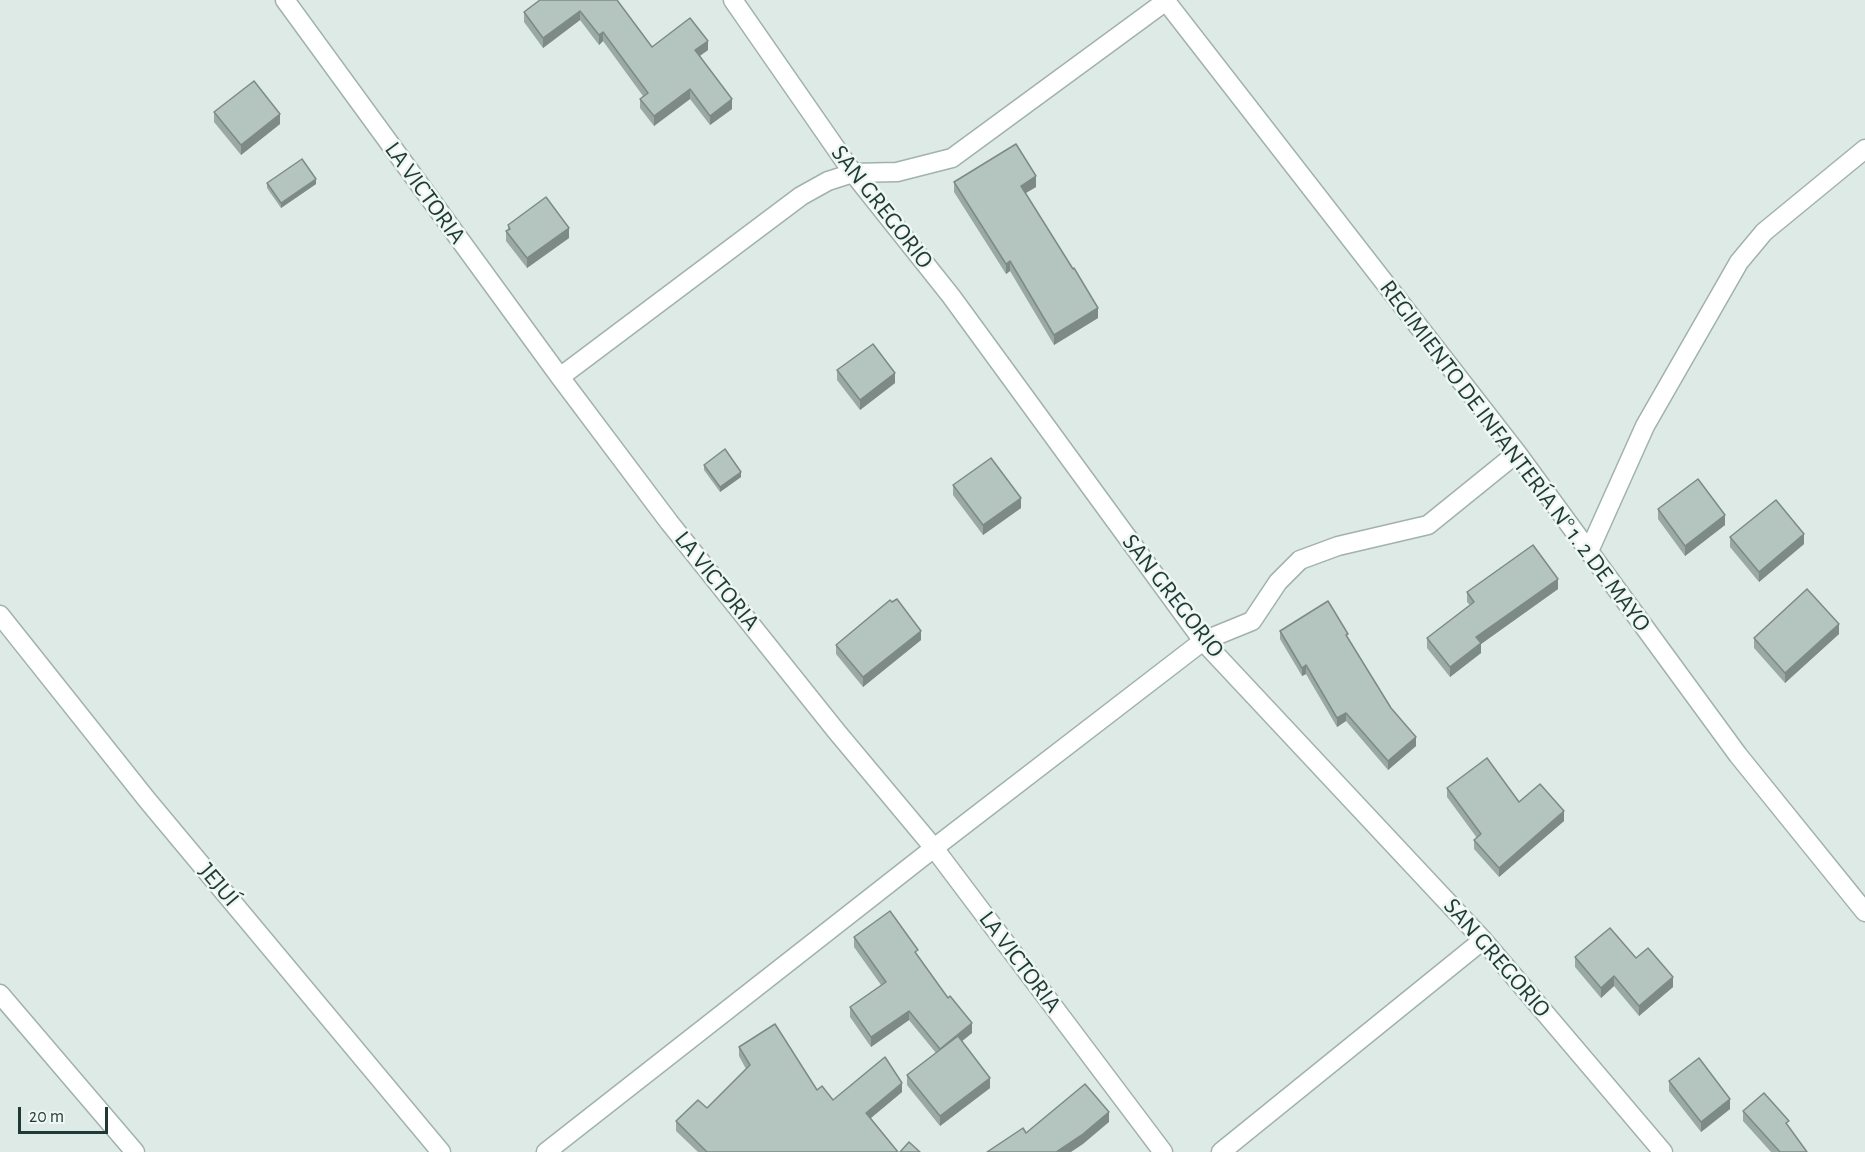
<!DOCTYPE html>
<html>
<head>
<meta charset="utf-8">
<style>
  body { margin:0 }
  #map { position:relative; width:1865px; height:1152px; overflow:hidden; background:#deeae5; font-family:"Alegreya Sans",sans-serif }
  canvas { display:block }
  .scale { position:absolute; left:18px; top:1107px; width:90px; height:27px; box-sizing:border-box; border:3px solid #1f3a34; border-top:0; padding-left:8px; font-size:18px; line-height:21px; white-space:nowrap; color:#1f3a34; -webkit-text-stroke:4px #eef7f3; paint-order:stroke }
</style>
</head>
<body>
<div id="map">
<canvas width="1865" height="1152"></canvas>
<div class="scale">20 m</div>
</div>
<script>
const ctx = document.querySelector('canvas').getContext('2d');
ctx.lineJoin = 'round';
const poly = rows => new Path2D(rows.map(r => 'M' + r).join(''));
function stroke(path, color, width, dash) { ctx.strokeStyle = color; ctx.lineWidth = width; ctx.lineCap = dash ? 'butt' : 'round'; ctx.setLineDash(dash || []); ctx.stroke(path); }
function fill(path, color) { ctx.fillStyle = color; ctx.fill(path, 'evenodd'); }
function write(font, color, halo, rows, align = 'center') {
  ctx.font = font + ' "Alegreya Sans",sans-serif'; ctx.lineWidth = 5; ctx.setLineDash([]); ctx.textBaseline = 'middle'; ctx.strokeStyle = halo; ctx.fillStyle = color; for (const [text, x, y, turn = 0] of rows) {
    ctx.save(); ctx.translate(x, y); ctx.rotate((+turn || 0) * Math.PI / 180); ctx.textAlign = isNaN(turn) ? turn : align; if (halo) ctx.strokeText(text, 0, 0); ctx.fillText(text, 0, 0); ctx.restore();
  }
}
const street = poly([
  [285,0,560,377,669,522,837,732,934,848,1163,1152],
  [733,0,853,173,951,296,1203,641,1483,940,1663,1152],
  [1165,0,1517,453,1738,755,1865,912],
  [560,377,801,196,828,181,853,173,897,172,952,158,1166,1],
  [1589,551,1645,426,1739,262,1764,232,1865,149],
  [0,615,148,801,441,1152],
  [0,994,135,1152],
  [546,1152,934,848,1203,641,1252,621,1278,582,1300,560,1338,546,1428,525,1517,453],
  [1221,1152,1483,940]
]);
stroke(street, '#a1b2ac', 21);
stroke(street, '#fff', 18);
fill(poly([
  [617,0,652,47,708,50,700,56,732,109,710,125,690,99,654,126,640,108,640,99,643,96,603,41,599,45,580,20,543,48,524,22,524,12],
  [214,112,280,124,241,155,214,122],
  [954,182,1036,187,1025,193,1098,318,1054,345,1010,271,1006,274,954,192],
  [267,183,316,184,281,208,267,188],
  [508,225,569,238,527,268,506,241,506,231,508,230],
  [837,370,895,383,860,410,837,380],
  [704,465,741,477,720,492,704,470],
  [953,485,1021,508,983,535,953,495],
  [1658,509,1725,525,1685,556,1658,519],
  [1730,537,1804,544,1759,582,1730,547],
  [1558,589,1481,644,1481,653,1450,677,1427,648,1427,638,1470,605,1467,602,1467,592],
  [1280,631,1348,638,1391,708,1416,746,1388,770,1346,721,1337,727,1306,674,1302,676,1280,639],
  [1839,634,1785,683,1754,648,1754,638],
  [921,640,863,687,836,654,836,645],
  [1447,788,1519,802,1564,821,1499,877,1474,849,1474,840,1477,838,1447,797],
  [854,937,918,956,972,1033,962,1041,990,1088,940,1126,907,1085,907,1075,936,1053,909,1020,871,1047,850,1017,850,1007,881,985,854,947],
  [1575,957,1636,958,1673,987,1639,1016,1614,986,1601,998,1575,967],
  [739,1047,833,1100,902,1092,871,1118,898,1152,698,1152,676,1131,676,1121,707,1108,746,1069,739,1056],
  [1669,1081,1730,1109,1701,1132,1669,1091],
  [1743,1111,1789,1127,1807,1152,1771,1152,1743,1121]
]), '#9aa9a3');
fill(poly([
  [580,11,580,20,543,48,543,38],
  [603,32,603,41,599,45,599,35],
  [708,41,708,50,695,59,695,50],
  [690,89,690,99,654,126,654,116],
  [732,99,732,109,710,125,710,116],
  [280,114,280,124,241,155,241,145],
  [1036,176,1036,187,1021,196,1021,186],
  [316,179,316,184,281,208,281,203],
  [569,228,569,238,527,268,527,258],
  [1010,261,1010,271,1006,274,1006,264],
  [1098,308,1098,318,1054,345,1054,335],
  [895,373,895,383,860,410,860,400],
  [741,472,741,477,720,492,720,487],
  [1021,498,1021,508,983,535,983,525],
  [1725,515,1725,525,1685,556,1685,546],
  [1804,534,1804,544,1759,582,1759,572],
  [1558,579,1558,589,1481,644,1481,653,1450,677,1450,667,1476,637],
  [1839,624,1839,634,1785,683,1785,673],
  [921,631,921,640,863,687,863,677],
  [1306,665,1306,674,1302,676,1302,668],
  [1346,713,1346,721,1337,727,1337,718],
  [1416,737,1416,746,1388,770,1388,761],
  [1564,811,1564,821,1499,877,1499,868],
  [1614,976,1614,986,1601,998,1601,988],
  [1673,977,1673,987,1639,1016,1639,1006],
  [909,1011,909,1020,871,1047,871,1037],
  [972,1023,972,1033,940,1059,940,1049],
  [990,1078,990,1088,940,1126,940,1116],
  [902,1083,902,1092,866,1122,866,1113],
  [1730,1099,1730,1109,1701,1132,1701,1122],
  [1109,1112,1109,1122,1083,1144,1071,1152,1056,1152]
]), '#7d8a85');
const building = poly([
  [540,0,617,0,652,47,690,18,708,41,695,50,732,99,710,116,690,89,654,116,640,99,648,93,603,32,599,35,580,11,543,38,524,12,540,0],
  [254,81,280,114,241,145,214,112,254,81],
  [1016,144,1036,176,1021,186,1073,269,1074,268,1098,308,1054,335,1010,261,1006,264,954,182,1016,144],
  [302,159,316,179,281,203,267,183,302,159],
  [546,197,569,228,527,258,506,231,510,229,508,225,546,197],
  [873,344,895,373,860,400,837,370,873,344],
  [725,449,741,472,720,487,704,465,725,449],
  [991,458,1021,498,983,525,953,485,991,458],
  [1698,479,1725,515,1685,546,1658,509,1698,479],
  [1776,500,1804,534,1759,572,1730,537,1776,500],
  [1533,545,1558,579,1476,637,1481,643,1450,667,1427,638,1474,602,1467,592,1533,545],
  [1807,589,1839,624,1785,673,1754,638,1807,589],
  [897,599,921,631,863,677,836,645,890,600,892,602,897,599],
  [1328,601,1348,634,1346,635,1391,708,1416,737,1388,761,1346,713,1337,718,1306,665,1302,668,1280,631,1328,601],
  [1487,758,1519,802,1540,784,1564,811,1499,868,1474,840,1481,834,1447,788,1487,758],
  [890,911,918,950,915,952,948,998,950,996,972,1023,940,1049,909,1011,871,1037,850,1007,886,982,854,937,890,911],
  [1610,928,1636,958,1648,948,1673,977,1639,1006,1614,976,1601,988,1575,957,1610,928],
  [775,1024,817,1090,822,1086,833,1100,885,1057,902,1083,866,1113,898,1152,707,1152,676,1121,698,1100,707,1108,750,1065,739,1047,775,1024],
  [958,1036,990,1078,940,1116,907,1075,958,1036],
  [1699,1058,1730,1099,1701,1122,1669,1081,1699,1058],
  [1085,1084,1109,1112,1083,1134,1056,1152,987,1152,1023,1128,1026,1133,1085,1084],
  [1764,1093,1789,1121,1786,1123,1807,1152,1780,1152,1743,1111,1764,1093],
  [909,1142,920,1152,900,1152,909,1142]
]);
fill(building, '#b3c5be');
stroke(building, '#7d8a85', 1.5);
write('24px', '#1f3a34', '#eef7f3', [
  ["LA VICTORIA",425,193,54],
  ["SAN GREGORIO",882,207,52],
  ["REGIMIENTO DE INFANTERÍA N° 1. 2 DE MAYO",1515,456,53],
  ["LA VICTORIA",717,581,51],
  ["SAN GREGORIO",1173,596,52],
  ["JEJUÍ",219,885,50],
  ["SAN GREGORIO",1497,958,49],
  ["LA VICTORIA",1020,962,53]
]);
</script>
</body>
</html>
